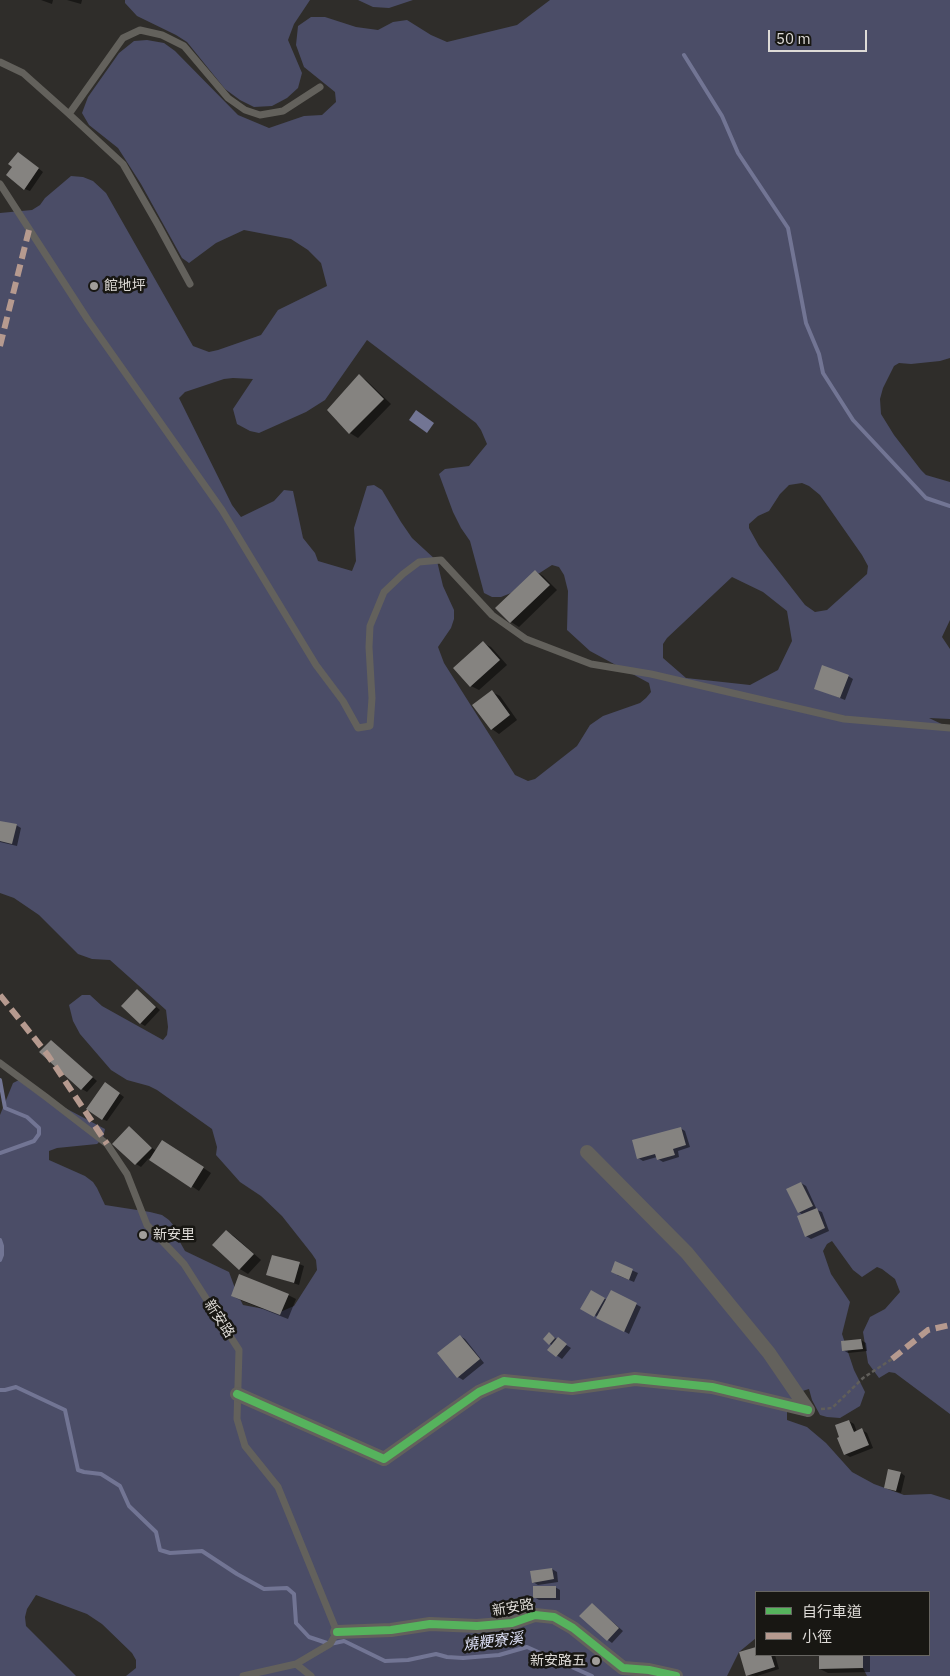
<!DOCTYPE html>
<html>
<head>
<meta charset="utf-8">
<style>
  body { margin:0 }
  #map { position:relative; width:950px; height:1676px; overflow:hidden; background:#2f2d2a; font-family:"IBM Plex Sans","Noto Sans TC",sans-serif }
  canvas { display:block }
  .legend { position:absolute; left:755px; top:1591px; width:175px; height:65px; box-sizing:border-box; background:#181713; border:1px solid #676561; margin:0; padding:6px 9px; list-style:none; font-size:15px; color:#dedbd7 }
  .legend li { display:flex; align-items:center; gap:10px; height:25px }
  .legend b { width:25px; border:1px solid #676561 }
  .scale { position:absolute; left:768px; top:30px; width:99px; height:22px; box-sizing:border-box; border:2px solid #dedbd7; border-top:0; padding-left:6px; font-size:15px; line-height:18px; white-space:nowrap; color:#dedbd7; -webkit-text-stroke:4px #181713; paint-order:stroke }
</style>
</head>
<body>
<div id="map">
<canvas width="950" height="1676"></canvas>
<ul class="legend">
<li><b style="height:6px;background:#56b35d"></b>自行車道</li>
<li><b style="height:6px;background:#b69a8f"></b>小徑</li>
</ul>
<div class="scale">50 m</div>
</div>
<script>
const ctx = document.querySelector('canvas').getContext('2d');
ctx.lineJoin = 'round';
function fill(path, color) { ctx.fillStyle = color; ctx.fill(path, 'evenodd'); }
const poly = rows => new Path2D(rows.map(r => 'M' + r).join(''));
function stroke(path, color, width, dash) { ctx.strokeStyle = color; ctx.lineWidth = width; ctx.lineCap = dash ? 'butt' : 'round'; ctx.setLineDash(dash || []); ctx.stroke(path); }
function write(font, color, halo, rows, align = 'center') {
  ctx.font = font + ' "IBM Plex Sans","Noto Sans TC",sans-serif'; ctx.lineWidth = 5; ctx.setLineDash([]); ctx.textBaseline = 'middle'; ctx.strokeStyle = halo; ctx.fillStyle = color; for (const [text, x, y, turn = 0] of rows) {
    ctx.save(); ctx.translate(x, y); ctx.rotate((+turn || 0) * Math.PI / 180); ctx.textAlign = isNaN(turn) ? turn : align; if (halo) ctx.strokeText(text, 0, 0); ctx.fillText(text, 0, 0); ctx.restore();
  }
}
fill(poly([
  [125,0,310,0,294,24,288,40,302,73,298,88,287,98,272,106,254,107,240,100,225,89,187,42,176,35,137,16,125,3],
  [358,0,413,0,389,8,373,7],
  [550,0,950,0,950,358,940,361,911,364,899,363,894,366,883,388,880,399,881,414,894,435,921,470,926,475,950,482,950,620,942,637,950,649,950,719,929,718,950,728,950,1414,895,1373,889,1372,879,1378,868,1363,863,1332,870,1317,885,1309,900,1292,895,1279,882,1269,877,1267,862,1277,853,1270,832,1241,827,1244,823,1251,831,1274,850,1302,842,1334,854,1370,865,1392,860,1406,840,1418,827,1417,820,1415,812,1400,809,1389,799,1392,787,1412,787,1420,807,1427,826,1443,852,1472,874,1484,904,1495,931,1494,950,1500,950,1676,867,1676,863,1668,863,1655,929,1655,929,1592,756,1592,756,1638,739,1652,727,1676,126,1676,136,1668,136,1660,132,1653,102,1624,87,1614,36,1595,27,1609,25,1617,26,1626,76,1676,0,1676,0,1115,13,1083,19,1080,33,1091,105,1129,103,1138,97,1144,57,1148,49,1151,49,1160,85,1176,93,1182,97,1188,105,1205,150,1212,162,1215,169,1220,174,1226,176,1235,185,1251,229,1272,236,1291,243,1305,280,1312,294,1306,317,1270,316,1260,312,1254,282,1216,261,1196,240,1182,216,1155,217,1147,212,1129,157,1090,149,1086,127,1080,111,1070,80,1034,73,1021,69,1005,82,995,90,995,102,1006,163,1040,167,1035,168,1027,166,1010,110,960,92,959,78,954,39,915,14,898,0,893,0,213,32,210,40,205,45,198,71,176,83,177,93,181,106,193,193,346,209,352,218,350,261,335,278,310,327,286,321,263,308,250,291,239,244,230,216,243,189,263,182,258,141,184,118,148,89,125,82,113,88,97,119,53,134,41,147,40,164,43,175,51,238,115,269,128,304,116,322,115,336,102,335,92,304,67,296,45,298,26,311,17,325,17,356,27,378,30,393,22,407,20,431,35,447,42,517,25],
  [367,340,476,423,481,430,487,444,469,466,445,469,439,474,453,512,461,528,470,541,484,593,492,597,501,597,511,593,518,587,552,565,559,567,564,575,568,591,567,630,590,651,649,683,651,692,646,698,640,703,603,716,590,725,577,746,535,779,528,781,515,775,444,663,438,647,451,628,454,619,454,610,443,586,437,561,412,538,401,522,382,490,374,485,367,486,354,528,356,561,352,571,318,561,315,553,303,538,293,491,284,490,274,501,241,517,232,505,179,398,185,392,224,379,233,378,253,379,233,409,237,424,250,431,259,433,306,412,325,400],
  [802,483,809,486,820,495,862,555,868,566,867,574,827,610,815,612,805,605,759,546,749,528,749,524,758,516,769,511,780,494,789,485],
  [732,577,763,592,787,611,792,641,778,670,750,685,686,678,663,658,663,644,667,638]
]), '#4b4d67');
fill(poly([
  [416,410,434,423,427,433,409,420]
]), '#727594');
fill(poly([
  [41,0,53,0,52,4],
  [67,0,82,0,81,4],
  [19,153,43,172,30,191,25,189,13,167],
  [359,376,366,380,391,404,358,438,350,433,329,410],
  [535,571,543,576,557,590,519,627,511,622,497,608],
  [483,643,491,647,507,665,479,690,471,686],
  [848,676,853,679,845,700,815,688],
  [492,692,500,696,517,720,499,734,492,729],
  [0,822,16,825,21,828,17,846,0,842],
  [137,990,160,1010,145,1026,140,1023],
  [51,1041,97,1081,87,1092,82,1089],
  [110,1087,124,1097,107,1121,102,1119],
  [129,1128,156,1151,170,1146,211,1173,199,1191,149,1158,141,1167,136,1164,114,1144],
  [680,1128,685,1131,690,1147,678,1151,679,1157,663,1162,658,1159,657,1157,643,1161,638,1158],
  [801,1183,806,1186,817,1210,822,1212,829,1231,811,1239,806,1236,803,1215,799,1212],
  [226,1231,234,1236,261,1260,248,1274,240,1269,214,1245],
  [616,1263,638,1273,634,1282,617,1275],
  [299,1264,304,1266,299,1285,267,1274],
  [591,1291,607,1300,612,1291,641,1307,629,1334,582,1308],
  [288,1295,296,1299,288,1319,240,1300,232,1296],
  [549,1334,571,1348,562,1359,549,1350,553,1346,550,1344],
  [460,1336,465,1339,484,1363,463,1380,458,1377],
  [861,1340,866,1343,867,1351,848,1353,843,1350],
  [849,1421,854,1424,857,1432,862,1430,867,1433,873,1448,850,1457,845,1454],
  [901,1473,905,1476,901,1493,885,1488],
  [552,1569,557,1572,558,1582,538,1585,533,1582],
  [555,1587,560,1590,560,1600,539,1600,534,1597],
  [592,1604,623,1631,612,1643,608,1640],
  [756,1648,756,1655,775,1655,779,1669,757,1676,747,1675,741,1653],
  [820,1655,870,1655,870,1672,828,1673,820,1669]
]), '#0007');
stroke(poly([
  [684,55,722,116,738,153,788,228,806,323,819,354,823,373,853,420,926,498,950,506],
  [0,1080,5,1108,27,1117,39,1128,39,1134,34,1141,0,1153],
  [0,1240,2,1246,2,1255,0,1260],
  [0,1390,5,1390,16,1387,65,1410,78,1470,84,1472,101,1474,120,1486,129,1506,156,1532,160,1550,170,1553,202,1551,237,1574,264,1589,287,1588,294,1594,296,1623,309,1637,330,1644,344,1641,385,1661,408,1660,436,1654,447,1657,463,1658,499,1655,527,1647,592,1676]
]), '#727594', 4);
fill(poly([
  [18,152,39,168,24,190,6,175,12,167,8,164],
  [359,374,384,399,349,434,327,410],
  [535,570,550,585,510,623,495,608],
  [483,641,500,660,470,687,453,668],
  [822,665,849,675,840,698,814,689],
  [492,690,510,715,491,730,472,705],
  [0,821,17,824,12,844,0,841],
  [137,989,156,1007,140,1024,121,1006],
  [51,1040,93,1077,81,1090,39,1052],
  [105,1082,120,1093,102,1120,86,1109],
  [129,1126,152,1148,135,1165,112,1144],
  [681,1127,686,1145,673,1149,675,1155,657,1160,655,1154,637,1159,632,1140],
  [162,1140,204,1167,191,1188,149,1160],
  [801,1182,813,1206,798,1213,786,1189],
  [817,1208,825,1228,805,1237,797,1216],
  [226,1230,254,1254,239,1270,212,1245],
  [272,1255,300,1262,294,1283,266,1275],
  [615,1261,633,1269,629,1280,611,1272],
  [239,1274,289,1294,280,1315,231,1296],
  [591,1290,605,1298,594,1317,580,1309],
  [611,1290,637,1303,624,1332,596,1318],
  [549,1332,555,1338,549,1345,543,1339],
  [460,1335,480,1359,457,1378,437,1353],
  [558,1337,567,1344,556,1357,547,1350],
  [861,1339,863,1349,842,1351,841,1341],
  [849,1420,854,1432,862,1428,869,1445,844,1455,837,1438,839,1437,835,1425],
  [888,1469,901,1472,896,1491,884,1488],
  [552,1568,554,1579,532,1583,530,1571],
  [533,1586,556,1586,556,1598,533,1598],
  [592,1603,619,1628,607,1641,579,1616],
  [756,1647,756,1655,771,1655,775,1667,746,1676,739,1652],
  [819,1655,863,1655,863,1668,819,1669]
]), '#858380');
stroke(poly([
  [821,1409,832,1408,863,1378,892,1359]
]), '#605e5a', 2.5, [4, 2.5]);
stroke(poly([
  [0,62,23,73,69,114,123,38,140,30,162,35,184,46,228,98,245,110,260,115,283,111,320,87],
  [69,114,123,164,158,225,190,284],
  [0,184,88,320,222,510,316,665,343,701,358,728,370,726,372,698,369,647,370,626,384,592,403,574,419,562,441,560,492,615,526,639,591,664,651,674,844,719,950,728],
  [0,1063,46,1097,107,1144,127,1174,147,1225,184,1264,239,1350,237,1419,245,1446,278,1487,337,1632,330,1644,296,1664,243,1676],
  [296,1664,311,1676]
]), '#63615c', 7);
stroke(poly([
  [587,1152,687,1253,769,1353,808,1410],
  [237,1394,384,1459,479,1392,504,1381,572,1388,635,1379,712,1387,808,1410],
  [337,1632,391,1630,430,1624,477,1626,512,1623,535,1615,554,1617,573,1628,623,1668,649,1670,676,1676]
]), '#63615c', 14);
stroke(poly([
  [0,346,29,230],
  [0,995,47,1054,107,1144],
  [892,1359,928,1330,950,1325]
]), '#b69a8f', 6, [12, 6]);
stroke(poly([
  [237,1394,384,1459,479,1392,504,1381,572,1388,635,1379,712,1387,808,1410],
  [337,1632,391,1630,430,1624,477,1626,512,1623,535,1615,554,1617,573,1628,623,1668,649,1670,676,1676]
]), '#56b35d', 8);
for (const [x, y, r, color] of [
  [94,286,5,"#a19e9a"],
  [143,1235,5,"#a19e9a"],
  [596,1661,5,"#a19e9a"]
]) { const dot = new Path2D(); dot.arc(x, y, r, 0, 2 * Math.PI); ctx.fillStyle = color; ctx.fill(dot); stroke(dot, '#181713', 2); }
write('14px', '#dedbd7', '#181713', [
  ["館地坪",104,286],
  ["新安里",153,1235],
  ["新安路五",586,1661,"right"]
], 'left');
write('14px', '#dedbd7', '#181713', [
  ["新安路",219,1319,57],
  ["新安路",513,1608,-10]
]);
write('italic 15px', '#dfe2f9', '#181713', [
  ["燒粳寮溪",493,1642,-7]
]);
</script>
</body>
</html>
